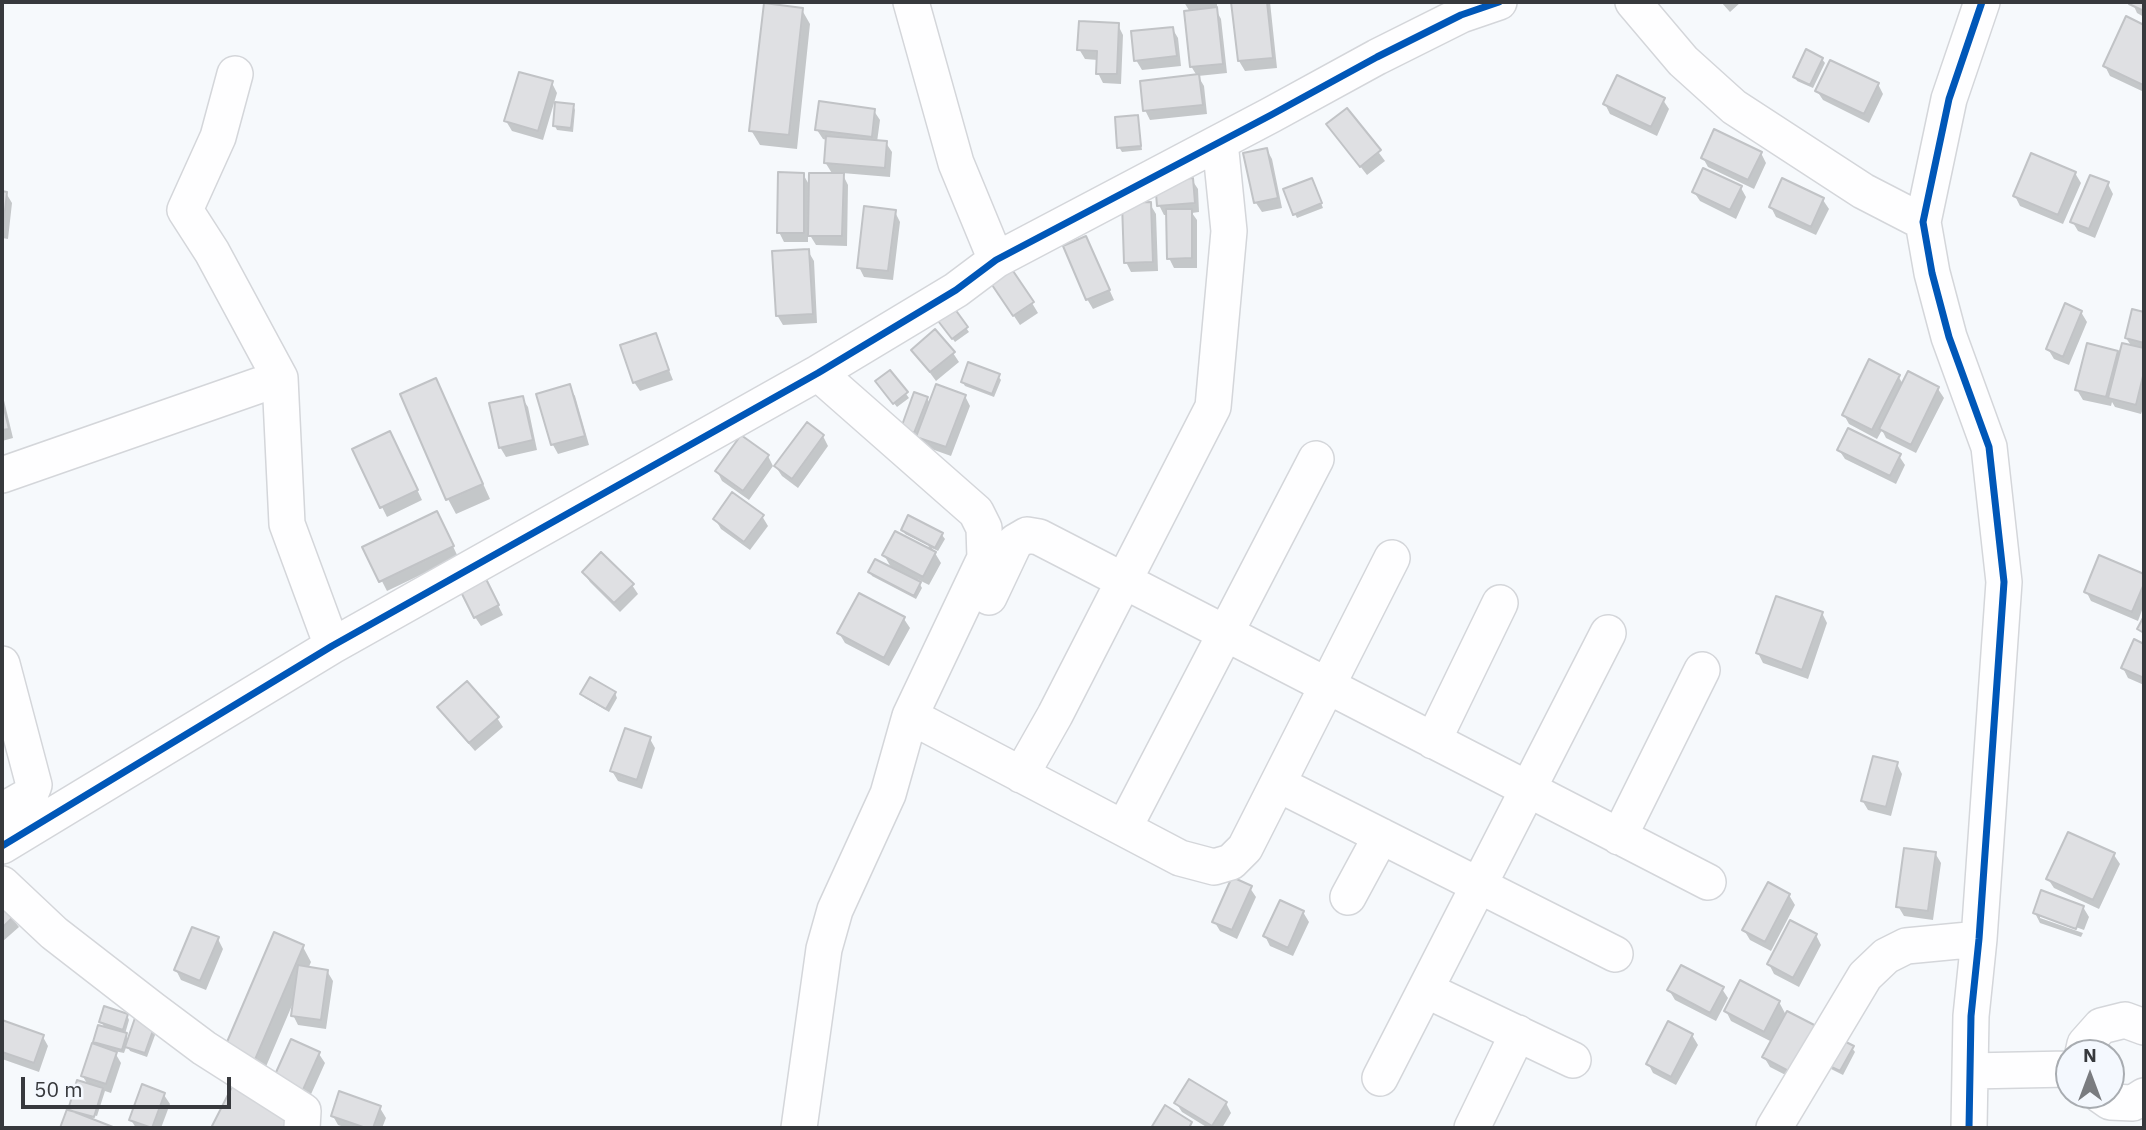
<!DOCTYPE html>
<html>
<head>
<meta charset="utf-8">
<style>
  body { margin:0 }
  #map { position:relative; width:2146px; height:1130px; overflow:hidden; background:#f6f9fc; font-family:"IBM Plex Sans",sans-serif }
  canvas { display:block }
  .frame { position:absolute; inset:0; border:4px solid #37393d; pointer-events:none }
  .north { position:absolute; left:2055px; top:1039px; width:70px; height:70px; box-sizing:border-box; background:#f4f8fe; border:2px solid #a8acb1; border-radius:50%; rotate:0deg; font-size:19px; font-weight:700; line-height:28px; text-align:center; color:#37393d }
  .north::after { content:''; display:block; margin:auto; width:24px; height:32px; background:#7a7c80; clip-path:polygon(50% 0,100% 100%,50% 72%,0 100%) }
  .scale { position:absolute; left:21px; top:1077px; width:210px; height:32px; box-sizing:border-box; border:4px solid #37393d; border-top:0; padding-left:9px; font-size:21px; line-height:24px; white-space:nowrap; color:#37393d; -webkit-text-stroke:5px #f4f8fe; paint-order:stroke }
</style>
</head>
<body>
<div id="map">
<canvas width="2146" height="1130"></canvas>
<div class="frame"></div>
<div class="north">N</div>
<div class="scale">50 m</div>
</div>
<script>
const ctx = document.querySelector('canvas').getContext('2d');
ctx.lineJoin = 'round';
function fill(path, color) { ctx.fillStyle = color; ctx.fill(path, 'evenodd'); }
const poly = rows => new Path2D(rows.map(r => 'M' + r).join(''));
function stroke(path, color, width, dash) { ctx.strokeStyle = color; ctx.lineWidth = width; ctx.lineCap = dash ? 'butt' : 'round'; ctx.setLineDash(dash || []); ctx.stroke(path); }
fill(poly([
  [1184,2,1217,2,1217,8,1215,8,1221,19,1227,73,1198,76,1204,86,1207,114,1150,120,1145,110,1197,76,1191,66,1190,12],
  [1233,2,1270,2,1277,68,1245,71,1239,61],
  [1721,2,1741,2,1730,12],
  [2132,2,2144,2,2144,17,2137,13],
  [802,10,810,24,797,149,760,145,751,130],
  [2127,19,2144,27,2144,92,2110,76,2105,66],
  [1118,25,1123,35,1121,84,1103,83,1098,73,1098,60,1085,59,1079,49],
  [1172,28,1178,38,1181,66,1142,70,1136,60],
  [1822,59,1825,63,1813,88,1797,81,1795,77],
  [552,83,557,93,543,140,512,131,506,121],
  [1878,84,1883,94,1869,123,1823,100,1817,91],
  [1663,100,1669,109,1657,136,1610,114,1605,104],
  [573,105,575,110,573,132,557,130,555,126],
  [1347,110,1385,161,1367,175,1328,125],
  [874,111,880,120,877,142,886,143,892,152,890,177,842,173,848,185,847,246,816,245,808,232,808,242,784,242,779,232,803,174,811,188,833,175,825,162,827,140,823,139,817,130],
  [1137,116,1142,150,1122,152,1119,147],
  [1267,150,1272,159,1282,208,1262,212,1256,203,1245,154],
  [1761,153,1766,163,1754,189,1708,167,1703,158],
  [2075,173,2081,183,2063,224,2020,206,2015,196],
  [1192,180,1198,189,1199,212,1192,213,1197,220,1197,268,1174,268,1169,258,1168,215,1164,215,1159,205],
  [2108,184,2113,194,2095,238,2078,231,2072,221],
  [1314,185,1323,208,1297,218,1295,214],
  [1741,188,1746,197,1736,219,1700,201,1694,192],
  [2,193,6,193,12,203,8,239,2,238],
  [1823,200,1829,209,1816,235,1776,217,1771,207],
  [1150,204,1156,214,1158,271,1131,272,1126,262],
  [895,212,900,222,893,280,864,277,859,267],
  [1086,238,1114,300,1093,309,1087,299],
  [808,251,814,261,817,323,783,325,777,315],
  [994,286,1032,303,1038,313,1020,325],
  [952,308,969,332,955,342,940,322],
  [2133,311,2144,314,2144,406,2141,414,2115,407,2112,402,2111,406,2083,400,2077,390,2117,352,2120,358,2132,347,2126,338],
  [2081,312,2087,322,2069,365,2054,359,2048,349],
  [655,335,673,380,640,391,634,382],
  [913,350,953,353,959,362,936,381],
  [890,372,909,398,897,407,880,386],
  [998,376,1001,380,994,397,965,386,962,381],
  [1898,376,1903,384,1938,389,1944,398,1916,453,1886,438,1882,430,1877,439,1849,424,1844,415],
  [436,380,490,499,456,514,448,499],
  [569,387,575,396,589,445,558,454,553,445,539,395],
  [2,392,13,438,2,441],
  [965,396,970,406,951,456,923,446,918,437,905,432,927,398,930,404],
  [522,398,528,407,537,450,506,457,500,447],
  [823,436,828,446,798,488,782,476,776,467],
  [395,443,422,500,387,517,382,507],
  [1839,450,1899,456,1905,465,1896,484,1845,459],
  [768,456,773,466,749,500,722,481,717,471],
  [762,516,768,526,750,550,721,529,715,519],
  [909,518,942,535,945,539,938,551,932,548,941,563,929,585,917,579,922,588,916,599,872,576,870,572,892,569,884,555,927,549,929,546,905,534,903,530],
  [442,523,458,557,387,591,365,548],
  [2100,557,2144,576,2144,605,2138,621,2091,601,2086,591],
  [584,573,632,585,638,594,620,612,590,582],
  [488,585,503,615,481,626,475,617],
  [1822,613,1827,623,1808,679,1763,663,1758,653],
  [904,619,910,628,889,666,845,643,839,633],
  [2135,641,2144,646,2144,685,2128,678,2123,668],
  [615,693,617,698,609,712,585,698,582,694],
  [439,707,497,718,503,727,475,751,445,717],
  [650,739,655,748,642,789,618,781,612,771],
  [1897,764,1902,774,1891,816,1868,810,1862,800],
  [1935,853,1941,863,1933,920,1904,916,1898,906],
  [2114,855,2120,864,2099,909,2054,888,2048,879],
  [1250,888,1256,897,1237,939,1220,931,1214,921],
  [1789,895,1795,905,1771,951,1750,940,1744,930],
  [2,905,19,927,2,942],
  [2083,907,2089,917,2084,930,2040,914,2040,918,2083,933,2081,937,2040,923,2035,913],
  [1303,912,1309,922,1293,956,1270,946,1265,936],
  [1816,935,1821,945,1799,987,1774,974,1769,964],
  [218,939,223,949,206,990,181,980,176,970],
  [303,947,311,962,308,969,327,971,333,981,326,1029,298,1025,293,1015,293,1003,262,1076,234,1063],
  [1722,989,1728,998,1716,1021,1675,1000,1669,990],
  [1779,1002,1786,1015,1805,1085,1770,1067,1764,1057,1772,1042,1731,1021,1726,1011],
  [127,1015,129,1020,125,1034,129,1041,158,1027,147,1057,130,1051,127,1045,124,1053,114,1051,121,1063,111,1093,105,1091,97,1116,71,1109,71,1112,96,1120,95,1122,112,1128,62,1128,68,1111,88,1085,82,1075,98,1047,95,1041,105,1029,101,1021],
  [2,1022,43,1037,48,1046,39,1072,2,1059],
  [1692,1035,1698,1045,1676,1085,1653,1073,1648,1063],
  [1852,1048,1855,1052,1843,1075,1827,1067],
  [319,1054,325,1063,308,1101,280,1089],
  [164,1095,170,1104,161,1128,136,1128,131,1120],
  [1176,1103,1226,1103,1231,1113,1222,1128,1208,1128,1182,1112],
  [380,1108,386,1118,382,1128,347,1128,338,1125,333,1116]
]), '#0003');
const building = poly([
  [1231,2,1267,2,1273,58,1238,61,1231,2],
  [2130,2,2144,2,2144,11,2129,4,2130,2],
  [764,3,803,8,789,135,749,131,764,3],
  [1217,7,1223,64,1190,67,1184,11,1217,7],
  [2126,16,2144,25,2143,85,2103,66,2126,16],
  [1079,21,1119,23,1117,74,1096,74,1097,51,1077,50,1079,21],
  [1173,27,1177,56,1134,61,1131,31,1173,27],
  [1806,49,1823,58,1810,85,1793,77,1806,49],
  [1830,60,1879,83,1864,114,1815,91,1830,60],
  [519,72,553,81,538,131,504,121,519,72],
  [1199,74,1203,105,1143,111,1140,81,1199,74],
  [1617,75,1665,98,1651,127,1603,104,1617,75],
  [819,101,875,109,872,137,815,130,819,101],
  [555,102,574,104,571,128,553,126,555,102],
  [1347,108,1381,150,1360,167,1326,124,1347,108],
  [1138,115,1141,146,1117,148,1115,117,1138,115],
  [1714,129,1762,152,1748,180,1701,158,1714,129],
  [826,136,887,141,885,168,824,163,826,136],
  [1267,148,1278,198,1254,203,1243,153,1267,148],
  [2031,153,2076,172,2058,215,2013,196,2031,153],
  [1703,168,1742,186,1730,210,1692,192,1703,168],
  [778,172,804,173,804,233,777,233,778,172],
  [809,173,844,173,842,236,808,236,809,173],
  [2090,175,2109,182,2089,229,2070,222,2090,175],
  [1193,178,1195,203,1157,206,1155,181,1193,178],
  [1312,178,1322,203,1293,215,1283,189,1312,178],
  [1782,178,1824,198,1811,227,1769,207,1782,178],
  [2,191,7,192,3,229,2,229,2,191],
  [1151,202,1153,262,1124,263,1122,203,1151,202],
  [864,206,896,210,888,271,857,268,864,206],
  [1166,209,1192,209,1192,258,1167,259,1166,209],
  [1086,236,1110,290,1086,300,1063,246,1086,236],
  [809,249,813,314,776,316,772,251,809,249],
  [1007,262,1034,302,1013,316,986,276,1007,262],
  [2065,303,2082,311,2063,357,2046,349,2065,303],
  [952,305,968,327,952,339,935,317,952,305],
  [2132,309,2144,312,2144,343,2125,338,2132,309],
  [935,329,955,352,930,372,911,350,935,329],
  [656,333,669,370,633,383,620,345,656,333],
  [2087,343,2118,351,2106,397,2075,390,2087,343],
  [2122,343,2144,348,2144,372,2136,405,2108,398,2122,343],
  [1869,359,1900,375,1872,430,1842,415,1869,359],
  [968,362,1000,374,992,394,961,382,968,362],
  [890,370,908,392,893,404,875,381,890,370],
  [1908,371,1939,387,1911,445,1879,429,1908,371],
  [436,378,483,484,446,500,400,394,436,378],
  [570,384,585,436,551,445,536,394,570,384],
  [936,384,966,395,946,447,916,437,936,384],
  [914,392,928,397,914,433,901,428,914,392],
  [523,396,533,440,499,448,489,403,523,396],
  [2,400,9,429,2,430,2,400],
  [807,422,824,435,792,479,774,466,807,422],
  [1848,428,1901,454,1890,476,1837,450,1848,428],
  [390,431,418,490,380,508,352,449,390,431],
  [741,435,769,455,743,491,715,471,741,435],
  [732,492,764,515,744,542,713,519,732,492],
  [437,511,454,546,379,582,362,547,437,511],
  [908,515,943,533,935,548,901,530,908,515],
  [895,531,936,552,923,577,882,555,895,531],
  [601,552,634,584,614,603,582,572,601,552],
  [2099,555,2144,574,2144,584,2132,612,2084,592,2099,555],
  [875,559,921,582,914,596,868,572,875,559],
  [483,573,499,605,474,618,458,586,483,573],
  [859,593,905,617,884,658,837,633,859,593],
  [1776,596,1823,612,1802,670,1756,653,1776,596],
  [2144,616,2144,633,2137,629,2144,616],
  [2134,639,2144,644,2144,678,2121,668,2134,639],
  [590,677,616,692,606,709,580,694,590,677],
  [467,681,499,717,469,743,437,707,467,681],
  [625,728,651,737,637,780,610,771,625,728],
  [1873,756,1898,762,1886,807,1861,801,1873,756],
  [2068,832,2115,853,2093,900,2046,879,2068,832],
  [1904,848,1936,852,1928,911,1896,907,1904,848],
  [1232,877,1252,886,1232,930,1212,922,1232,877],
  [1768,882,1790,894,1765,942,1742,930,1768,882],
  [2041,890,2084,906,2076,929,2033,913,2041,890],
  [1280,900,1304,911,1288,948,1263,936,1280,900],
  [2,902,14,916,2,928,2,902],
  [1790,920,1817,934,1793,978,1767,964,1790,920],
  [192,927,219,937,200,981,174,970,192,927],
  [274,932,304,945,254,1062,224,1049,274,932],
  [298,965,328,970,321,1020,291,1016,298,965],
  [1681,965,1724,987,1710,1013,1667,990,1681,965],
  [1740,980,1780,1001,1764,1032,1724,1011,1740,980],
  [104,1006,128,1014,123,1030,99,1022,104,1006],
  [1787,1011,1824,1030,1800,1077,1762,1057,1787,1011],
  [136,1015,156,1022,145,1053,125,1047,136,1015],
  [2,1020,44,1035,34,1063,2,1052,2,1020],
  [1668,1021,1693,1034,1671,1077,1646,1064,1668,1021],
  [98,1025,127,1033,122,1050,93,1042,98,1025],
  [1836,1037,1854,1046,1840,1071,1823,1063,1836,1037],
  [291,1039,320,1052,302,1092,273,1079,291,1039],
  [92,1043,117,1052,106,1084,81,1076,92,1043],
  [1189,1079,1227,1102,1212,1126,1174,1103,1189,1079],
  [77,1080,103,1088,94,1117,68,1110,77,1080],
  [234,1083,299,1115,292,1128,211,1128,234,1083],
  [142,1084,165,1093,152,1128,129,1120,142,1084],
  [339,1091,381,1106,373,1128,366,1128,331,1116,339,1091],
  [1165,1105,1192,1122,1189,1128,1151,1128,1165,1105],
  [67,1109,113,1127,113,1128,60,1128,67,1109]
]);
fill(building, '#dfe0e3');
stroke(building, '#c1c3c6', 2);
const minor = poly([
  [911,2,956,163,996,260],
  [1633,2,1683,61,1734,107,1863,191,1923,222],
  [235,74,218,137,185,210,212,252,280,378,287,524,332,646],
  [818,373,976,512,984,528,985,558,910,716,1180,858,1214,867,1231,862,1245,848,1392,558],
  [2,475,280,378],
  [989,597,1015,542,1027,535,1039,537,1708,882],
  [2,664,34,785,30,795,2,811],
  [1433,741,1500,603],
  [1021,775,1055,715,1213,407,1229,231,1220,142],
  [1278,784,1615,954],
  [1124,828,1316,459],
  [1619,837,1702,670],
  [2,846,332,646,818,373,956,290,996,260,1271,115,1377,57,1461,15,1499,2],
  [2,884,54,933,152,1009,204,1048,303,1111,302,1128],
  [1348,897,1381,836],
  [1426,990,1573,1060],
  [2083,1053,2085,1044,2101,1026,2125,1020,2144,1027],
  [1970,1071,2069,1069],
  [1380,1078,1608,633],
  [2100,1095,2110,1102,2133,1103,2144,1096],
  [799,1128,824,949,835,910,888,794,910,716],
  [1472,1128,1518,1033],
  [1774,1128,1865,976,1886,956,1906,946,1979,939],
  [1969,1128,1971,1016,1979,939,2004,582,1989,447,1949,337,1932,273,1923,222,1949,99,1982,2]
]);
stroke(minor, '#d4d6da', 38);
stroke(minor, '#fefeff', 35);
stroke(poly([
  [2,846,332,646,818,373,956,290,996,260,1271,115,1377,57,1461,15,1499,2],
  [1969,1128,1971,1016,1979,939,2004,582,1989,447,1949,337,1932,273,1923,222,1949,99,1982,2]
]), '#0057b8', 7);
</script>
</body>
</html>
